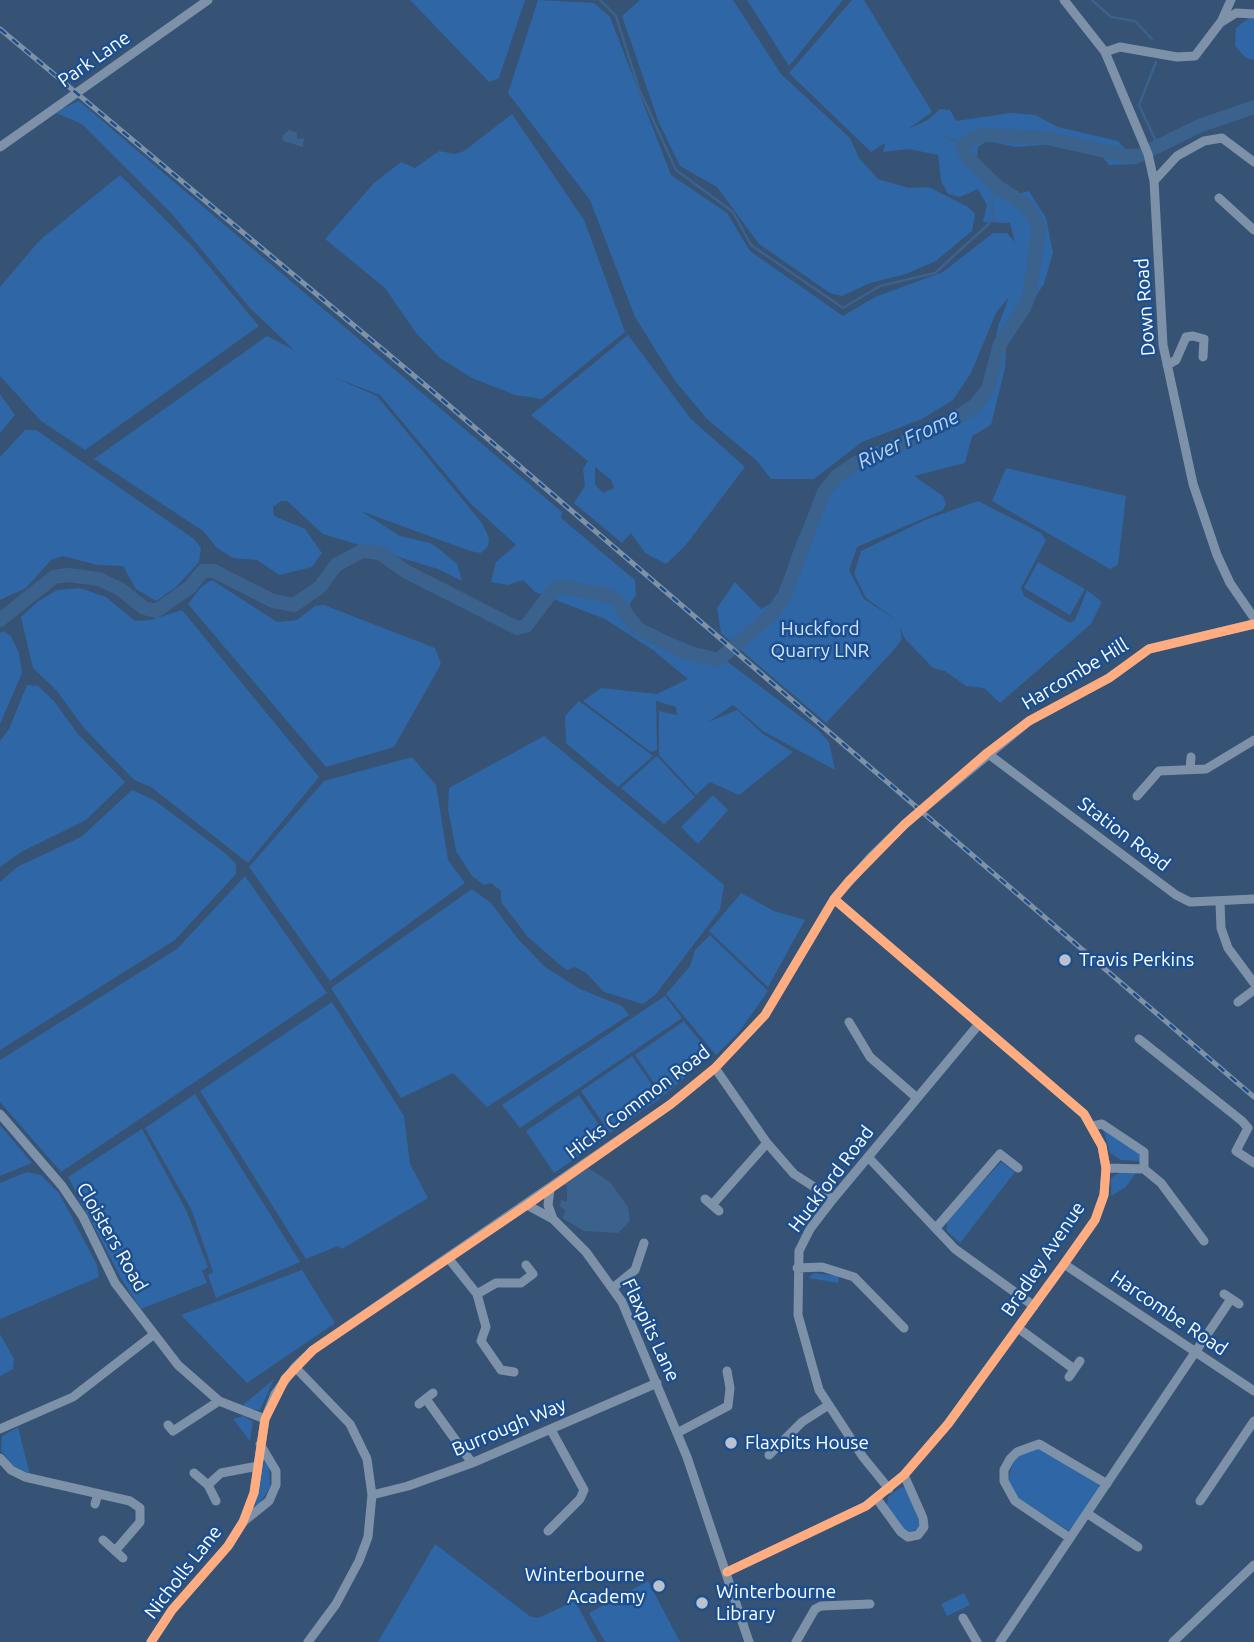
<!DOCTYPE html>
<html>
<head>
<meta charset="utf-8">
<style>
  body { margin:0 }
  canvas { display:block; background:#365274 }
</style>
</head>
<body>
<canvas width="1254" height="1642"></canvas>
<script>
const ctx = document.querySelector('canvas').getContext('2d');
ctx.lineJoin = 'round';
function fill(path, color) { ctx.fillStyle = color; ctx.fill(path, 'evenodd'); }
const poly = rows => new Path2D(rows.map(r => 'M' + r).join(''));
function stroke(path, color, width, dash) { ctx.strokeStyle = color; ctx.lineWidth = width; ctx.lineCap = dash ? 'butt' : 'round'; ctx.setLineDash(dash || []); ctx.stroke(path); }
function write(font, color, halo, rows, align = 'center') {
  ctx.font = font + ' Ubuntu,sans-serif'; ctx.lineWidth = 5; ctx.setLineDash([]); ctx.textBaseline = 'middle'; ctx.strokeStyle = halo; ctx.fillStyle = color; for (const [text, x, y, turn = 0] of rows) {
    ctx.save(); ctx.translate(x, y); ctx.rotate((+turn || 0) * Math.PI / 180); ctx.textAlign = isNaN(turn) ? turn : align; if (halo) ctx.strokeText(text, 0, 0); ctx.fillText(text, 0, 0); ctx.restore();
  }
}
fill(poly([
  [410,0,525,0,499,78,489,82],
  [538,0,594,3,610,17,671,175,727,213,750,251,843,316,875,297,943,272,993,233,1007,233,1015,242,1010,223,983,222,987,205,978,189,960,197,948,194,941,181,938,155,909,149,883,152,885,143,871,152,789,73,852,0,864,0,932,112,908,129,928,120,940,109,950,110,956,121,1010,113,1035,115,1058,127,1118,141,1138,164,1109,165,1098,151,1046,145,1015,147,987,141,978,147,977,158,995,177,990,186,1005,197,1029,191,1046,218,1053,253,1044,284,1007,338,1005,368,991,425,972,436,965,463,914,476,943,496,946,504,943,510,857,547,849,570,864,599,898,621,866,598,854,574,861,551,925,520,978,501,1041,533,1046,540,1021,588,1024,596,1070,623,1075,620,1087,590,1102,602,1091,624,1000,703,984,688,966,686,945,671,933,668,905,639,900,628,902,639,892,652,826,723,721,633,717,608,735,582,761,609,770,604,791,573,789,563,798,538,830,475,846,462,937,422,978,395,991,370,998,326,1009,297,996,313,971,373,953,400,922,419,862,442,814,479,771,479,756,460,707,419,675,381,635,317,590,200,508,93],
  [640,0,733,0,781,74,850,138,859,158,878,179,909,188,929,187,968,207,975,214,972,231,936,261,906,274,870,283,842,296,830,293,759,244,717,187,680,166,659,123,622,16],
  [747,0,843,0,789,66],
  [1249,18,1254,19,1254,60,1246,58,1235,46,1236,28],
  [79,101,562,512,561,518,635,580,636,595,630,603,632,613,645,626,705,652,716,653,818,730,829,742,835,770,763,731,733,705,708,722,737,710,763,734,793,752,739,795,710,782,696,795,659,755,659,711,677,715,676,707,656,701,657,750,651,752,583,701,601,688,657,694,688,679,653,650,605,619,535,592,523,580,508,585,491,582,496,562,516,545,470,503,380,395,331,376,377,396,482,523,489,538,488,546,481,553,470,551,361,511,400,536,430,543,438,548,457,564,462,581,438,569,323,534,287,501,281,501,273,507,274,516,305,529,322,553,312,567,279,575,257,560,233,558,217,548,203,531,94,459,267,336,294,350,249,307,172,214,82,124,54,112],
  [512,114,584,220,625,332,542,399,515,395,472,378,440,358,416,333,385,288,325,239,374,183,401,162,415,168,439,151,455,154,464,151],
  [120,175,193,247,259,326,85,450,41,421,0,376,0,287,40,240],
  [628,335,691,419,745,467,685,546,666,564,645,553,631,533,622,543,574,503,585,486,583,469,588,461,531,415],
  [595,467,611,480,614,488,603,493,595,484],
  [0,394,15,415,0,433],
  [25,430,36,430,194,539,201,548,199,562,176,587,156,601,136,589,123,566,97,565,63,556,51,560,26,588,0,600,0,457],
  [1006,468,1126,496,1118,565,1110,569,992,501],
  [1038,562,1085,589,1070,615,1024,588],
  [212,580,277,622,297,620,315,606,324,605,435,648,441,664,394,747,326,767,188,604,201,587],
  [80,588,106,597,135,621,151,620,182,610,319,777,248,863,151,787,134,780,84,728,56,690,33,668,21,617,37,602,57,590],
  [3,631,11,636,19,653,22,673,0,724,0,633],
  [27,685,38,686,54,701,78,734,125,782,86,820,21,852,0,867,0,741,9,729],
  [579,701,653,756,618,787,566,743,565,716],
  [544,736,724,885,720,910,656,994,643,1004,604,992,586,973,575,967,567,970,559,964,528,937,501,902,501,891,491,883,484,885,472,876,456,851,448,809,449,788],
  [657,756,695,797,664,824,621,788],
  [412,757,436,785,448,860,465,883,330,981,249,867,324,781],
  [132,790,154,800,225,853,236,864,236,874,175,940,0,1050,0,882,17,867,81,837],
  [713,795,728,810,698,844,681,827],
  [245,876,327,993,61,1172,0,1102,0,1060,177,949],
  [472,889,491,903,518,939,545,967,580,989,622,1006,629,1015,487,1107,453,1073,401,1098,331,988],
  [741,893,774,911,805,920,768,987,709,931],
  [710,935,768,991,739,1032,716,1055,666,994,690,966,695,950],
  [665,996,682,1018,520,1128,502,1105],
  [332,1002,404,1116,410,1164,428,1198,342,1249,338,1246,306,1259,200,1091],
  [684,1021,711,1055,663,1096,635,1055],
  [632,1056,661,1098,610,1133,581,1091],
  [195,1094,300,1262,216,1298,208,1275,213,1272,192,1211,145,1128],
  [579,1095,607,1137,554,1173,526,1131],
  [0,1125,32,1163,0,1176],
  [1103,1128,1138,1150,1142,1161,1121,1160,1110,1153],
  [142,1129,186,1210,208,1267,202,1271,207,1283,141,1309,122,1280,68,1177],
  [1001,1162,1015,1172,960,1243,947,1231,947,1221],
  [1122,1171,1137,1171,1126,1187,1111,1196,1111,1178],
  [27,1172,41,1175,59,1193,97,1265,99,1277,0,1319,0,1183],
  [302,1270,335,1323,247,1383,181,1315],
  [814,1273,839,1276,838,1283,808,1278],
  [0,1334,14,1359,13,1369,0,1376],
  [274,1379,260,1410,250,1409,243,1405],
  [244,1416,253,1422,250,1441,233,1419],
  [18,1427,30,1475,12,1465,1,1451,2,1436],
  [1039,1448,1097,1481,1099,1486,1098,1492,1069,1531,1018,1498,1008,1481,1013,1461,1019,1455],
  [265,1458,269,1467,270,1487,257,1508,255,1507],
  [901,1487,906,1488,921,1526,908,1534,887,1507,888,1497],
  [435,1544,531,1617,538,1618,575,1601,597,1642,378,1642],
  [648,1581,680,1642,605,1642,589,1613],
  [964,1593,970,1605,947,1616,941,1604]
]), '#2f66a5');
fill(poly([
  [289,130,297,133,297,139,304,138,303,147,283,141,282,136],
  [588,1168,610,1182,628,1207,630,1221,618,1233,584,1231,562,1218,566,1211,560,1206,561,1200,567,1202,567,1186,564,1184]
]), '#3b618d');
stroke(poly([
  [600,0,616,16,639,89,676,170,733,212,751,245,843,308,880,286,935,273,994,219,991,201,998,187],
  [1092,0,1111,17,1135,21,1152,39],
  [1156,62,1139,105,1159,148],
  [943,136,965,145]
]), '#3b618d', 2.5);
stroke(poly([
  [0,620,54,577,68,575,99,579,120,589,144,608,156,611,190,587,203,571,214,571,273,601,294,605,320,587,336,565,362,551,380,553,405,571,517,628,526,626,554,589,562,587,603,594,615,599,638,629,682,651,718,660,770,616,783,599,824,492,836,477,856,463,937,428,972,409,988,389,1000,344,1024,308,1030,293,1039,226,1026,205,998,187,967,157,963,149,967,142,982,135,1048,138,1126,156,1138,156,1199,126,1254,107]
]), '#3b618d', 14);
stroke(poly([
  [1064,0,1105,52,1148,154,1154,181,1163,345,1193,484,1217,555,1230,583,1254,618],
  [1221,22,1231,0],
  [1105,52,1120,47,1177,57,1195,56,1220,23,1236,13,1254,14],
  [0,147,208,0],
  [1154,181,1177,156,1204,141,1222,138,1254,162],
  [1219,198,1254,230],
  [1167,365,1176,360,1186,337,1193,336,1204,339,1203,357],
  [987,753,1176,895,1190,902,1254,899],
  [1190,769,1191,757],
  [1137,796,1159,771,1206,769,1254,740],
  [936,798,1029,721,1109,678,1149,649,1254,624],
  [1220,903,1221,928,1228,948,1254,983],
  [1238,1002,1254,990],
  [849,1022,870,1057,917,1098],
  [1139,1039,1242,1121,1248,1128,1236,1151,1254,1163],
  [715,1068,767,1143,794,1174,833,1199],
  [0,1114,62,1186,83,1217,115,1283,178,1365,219,1401,265,1419],
  [1092,1126,1102,1124,1144,1152,1144,1169],
  [868,1157,955,1249,1034,1306],
  [1106,1168,1144,1169,1161,1183,1204,1241],
  [550,1189,548,1205,553,1219],
  [705,1199,719,1211],
  [527,1205,553,1219,586,1252,622,1302,687,1457,749,1642],
  [712,1205,767,1143],
  [936,1228,1000,1154,1018,1168],
  [449,1259,477,1294,486,1327,481,1341,501,1370,514,1372],
  [1064,1264,1254,1391],
  [797,1268,822,1267,854,1277,904,1328],
  [614,1287,635,1270,644,1243],
  [477,1294,496,1283,521,1283,533,1274,526,1265],
  [1224,1294,1239,1304],
  [1018,1328,1074,1369],
  [295,1367,350,1424,367,1459,372,1495,368,1537,359,1561,336,1604,308,1642],
  [1069,1377,1080,1361],
  [426,1399,472,1463],
  [419,1404,433,1393],
  [168,1425,173,1431,219,1401],
  [0,1429,73,1397,153,1335],
  [677,1433,728,1406,730,1388,727,1371],
  [769,1455,802,1422,827,1406],
  [0,1458,11,1470,25,1477,130,1501,140,1508,140,1522,115,1551],
  [194,1473,208,1485,216,1501],
  [208,1485,221,1473,258,1466],
  [889,1489,863,1457,819,1390,798,1315,799,1251,810,1229,833,1199,979,1024],
  [372,1495,408,1486,472,1463,657,1383],
  [877,1499,901,1532,908,1537,918,1535,924,1527,923,1518,904,1475],
  [1200,1501,1254,1421],
  [95,1504,98,1494],
  [1088,1514,1138,1547],
  [243,1522,269,1501,276,1485,276,1471,260,1444],
  [548,1531,580,1499,584,1490,551,1430],
  [1070,1538,1015,1501,1004,1481,1004,1470,1010,1459,1017,1452,1039,1444,1107,1484],
  [103,1540,123,1558],
  [727,1572,866,1506,904,1475,948,1424,1064,1264,1095,1220,1104,1195,1106,1168,1102,1146,1084,1114,834,899],
  [963,1618,977,1642],
  [151,1642,172,1610,228,1546,243,1522,254,1493,265,1419,275,1394,295,1367,313,1350,671,1104,715,1068,765,1015,834,899,871,857,905,824],
  [796,1642,815,1609,821,1606,870,1604],
  [1000,1642,1231,1299],
  [1173,1642,1254,1565]
]), '#7d92a8', 9);
const rail = poly([
  [0,29,431,390,1254,1097]
]);
stroke(rail, '#7e92a7', 5);
stroke(rail, '#1b4f8f', 2.5, [8]);
stroke(poly([
  [905,824,936,798]
]), '#7d92a8', 9);
stroke(poly([
  [727,1572,866,1506,904,1475,948,1424,1064,1264,1095,1220,1104,1195,1106,1168,1102,1146,1084,1114,834,899],
  [151,1642,172,1610,228,1546,243,1522,254,1493,265,1419,285,1379,313,1350,527,1205,671,1104,715,1068,765,1015,834,899,849,881,905,824,987,753,1029,721,1109,678,1149,649,1254,624]
]), '#ffac80', 9);
for (const [x, y, r, color] of [
  [1065,960,7,"#b9c2ce"],
  [731,1443,7,"#b9c2ce"],
  [659,1586,7,"#b9c2ce"],
  [702,1603,7,"#b9c2ce"]
]) { const dot = new Path2D(); dot.arc(x, y, r, 0, 2 * Math.PI); ctx.fillStyle = color; ctx.fill(dot); stroke(dot, '#1b4f8f', 2.5); }
write('19px', '#fff', '#1b4f8f', [
  ["Park Lane",94,59,-35],
  ["Down Road",1145,307,-94],
  ["Harcombe Hill",1075,674,-31],
  ["Station Road",1124,834,37],
  ["Hicks Common Road",638,1102,-37],
  ["Huckford Road",831,1179,-53],
  ["Cloisters Road",112,1237,60],
  ["Bradley Avenue",1043,1259,-56],
  ["Harcombe Road",1169,1313,34],
  ["Flaxpits Lane",651,1330,65],
  ["Burrough Way",509,1427,-23],
  ["Nicholls Lane",183,1572,-52]
]);
write('19px', '#cfe3fa', '#1b4f8f', [
  ["Huckford",820,629],
  ["Quarry LNR",820,651]
]);
write('19px', '#fff', '#1b4f8f', [
  ["Travis Perkins",1079,960],
  ["Flaxpits House",745,1443],
  ["Winterbourne",645,1575,"right"],
  ["Academy",645,1597,"right"],
  ["Winterbourne",716,1592],
  ["Library",716,1614]
], 'left');
write('italic 21px', '#b5d3f5', '#1b4f8f', [
  ["River Frome",908,439,-26]
]);
</script>
</body>
</html>
